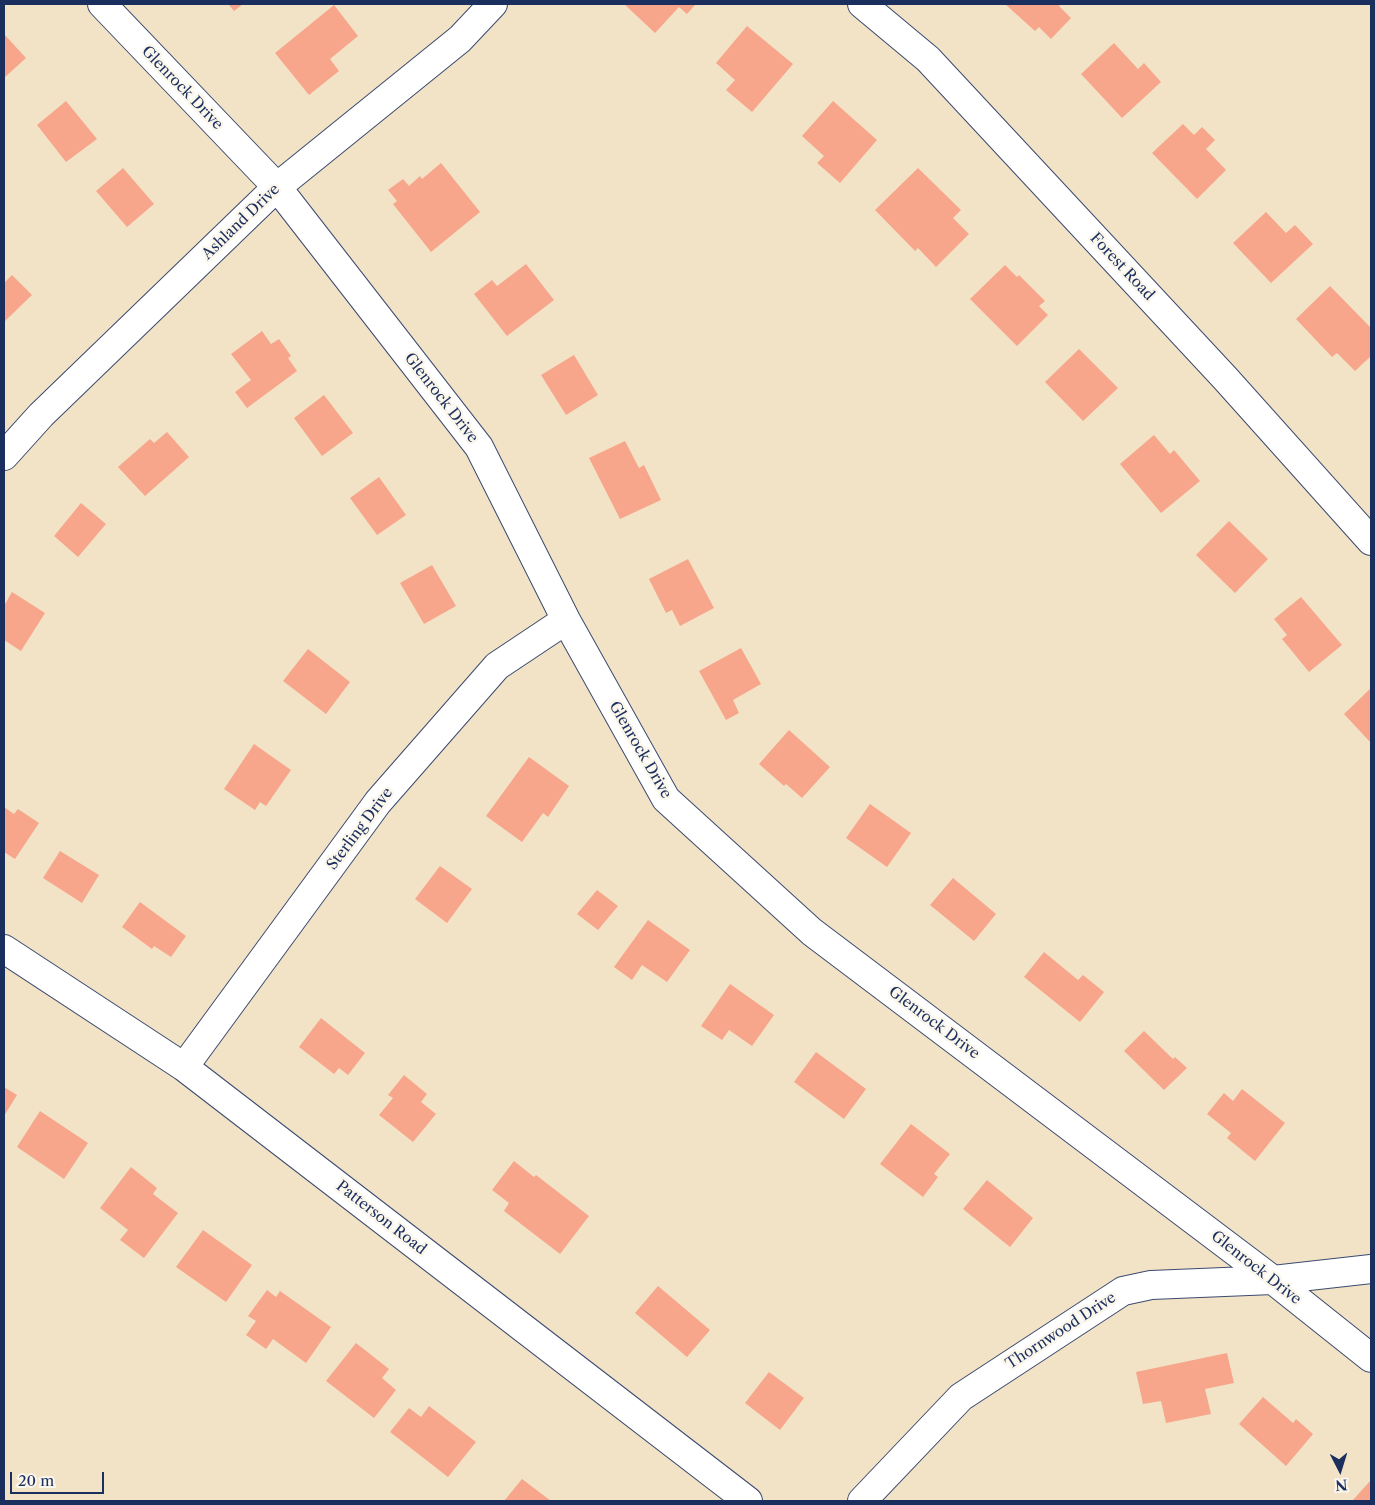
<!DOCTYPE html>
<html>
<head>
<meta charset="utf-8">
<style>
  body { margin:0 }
  #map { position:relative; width:1375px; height:1505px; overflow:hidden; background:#f2e3c7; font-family:"Libre Caslon Text",serif }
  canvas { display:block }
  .frame { position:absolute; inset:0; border:5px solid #1b2f5e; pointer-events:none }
  .north { position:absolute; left:1315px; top:1445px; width:50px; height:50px; -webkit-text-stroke:4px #fbf7ec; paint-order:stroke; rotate:175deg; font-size:14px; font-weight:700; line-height:20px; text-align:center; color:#1b2f5e }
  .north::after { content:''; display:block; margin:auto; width:18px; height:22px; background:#1b2f5e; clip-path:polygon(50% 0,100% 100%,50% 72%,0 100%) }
  .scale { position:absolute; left:10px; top:1472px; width:94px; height:22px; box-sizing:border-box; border:2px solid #1b2f5e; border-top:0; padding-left:6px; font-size:15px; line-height:18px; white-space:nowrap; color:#1b2f5e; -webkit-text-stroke:4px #fbf7ec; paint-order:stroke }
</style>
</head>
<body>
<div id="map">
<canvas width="1375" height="1505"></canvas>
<div class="frame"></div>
<div class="north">N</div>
<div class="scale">20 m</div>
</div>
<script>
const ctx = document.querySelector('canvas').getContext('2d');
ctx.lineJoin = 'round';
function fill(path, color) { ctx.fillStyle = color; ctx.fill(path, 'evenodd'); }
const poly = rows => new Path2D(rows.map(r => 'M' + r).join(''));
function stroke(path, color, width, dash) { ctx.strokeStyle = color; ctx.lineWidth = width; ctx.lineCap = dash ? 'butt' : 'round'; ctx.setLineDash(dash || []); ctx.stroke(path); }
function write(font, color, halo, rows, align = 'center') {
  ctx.font = font + ' "Libre Caslon Text",serif'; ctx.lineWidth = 5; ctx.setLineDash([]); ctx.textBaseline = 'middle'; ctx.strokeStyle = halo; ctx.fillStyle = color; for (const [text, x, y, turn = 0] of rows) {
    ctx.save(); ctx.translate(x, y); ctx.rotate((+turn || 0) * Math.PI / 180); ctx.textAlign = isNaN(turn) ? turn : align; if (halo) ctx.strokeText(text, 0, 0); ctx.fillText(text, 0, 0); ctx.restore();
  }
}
fill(poly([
  [228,4,243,4,234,11],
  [624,4,696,4,687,14,679,7,655,33],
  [1005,4,1061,4,1059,6,1071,18,1051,39,1039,27,1035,31],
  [334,5,358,36,330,59,339,71,309,95,275,53],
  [747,26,793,64,752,112,726,90,735,80,716,63],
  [4,34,26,58,4,78],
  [1114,43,1138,69,1144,63,1161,82,1122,118,1081,74],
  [66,101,97,139,66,162,37,125],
  [833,101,877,140,840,183,817,163,824,156,802,136],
  [1183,124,1194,135,1202,127,1215,140,1206,149,1226,170,1197,199,1152,153],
  [441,163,480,212,431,252,393,204,397,201,388,190,403,179,409,186,420,176,422,179],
  [123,168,154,204,127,227,96,191],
  [918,168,961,210,953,218,969,234,936,267,918,248,915,251,875,210],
  [1266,212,1286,233,1295,225,1313,244,1271,283,1233,243],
  [526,264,554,300,507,336,474,294,492,280,497,286],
  [1005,265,1017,277,1019,275,1045,301,1039,306,1048,315,1017,346,970,299],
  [12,275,32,295,4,322,4,283],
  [1330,286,1371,328,1371,356,1355,371,1337,353,1332,357,1296,319],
  [262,331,271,344,279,339,291,356,288,358,297,371,247,408,235,392,251,380,231,354],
  [1079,349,1118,388,1083,421,1045,382],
  [574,355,598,395,566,415,541,375],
  [324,395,353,433,322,456,294,418],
  [167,432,189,457,145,496,118,467,150,439,154,443],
  [1154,435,1170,454,1174,450,1200,481,1161,513,1120,464],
  [625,441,639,468,644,465,661,500,620,519,589,458],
  [379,477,406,515,377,535,350,498],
  [81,503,106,524,78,557,54,536],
  [1229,521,1268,559,1235,593,1196,555],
  [688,559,714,608,680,626,672,610,666,613,649,579],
  [432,565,456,606,424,624,400,583],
  [12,592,45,613,21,651,4,640,4,606],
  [1301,597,1342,645,1309,672,1282,639,1287,635,1274,619],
  [741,648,761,684,733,700,739,713,726,720,699,671],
  [308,649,350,682,326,714,283,681],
  [1371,688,1371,743,1344,714],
  [789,730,830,767,802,798,786,784,784,786,759,764],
  [254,744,291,770,266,806,260,802,255,810,224,789],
  [529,757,569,786,548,817,543,813,522,842,486,816],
  [870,804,911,833,887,867,846,838],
  [4,807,14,814,18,809,39,823,15,859,4,852],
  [60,851,99,875,82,903,43,878],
  [440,866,472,889,447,923,415,899],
  [953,878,996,914,974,941,930,905],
  [597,890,618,906,598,930,577,914],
  [140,902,186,936,171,957,154,946,152,949,122,927],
  [648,920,690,950,667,982,642,965,632,980,614,967],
  [1044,952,1078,980,1083,975,1104,992,1080,1022,1024,977],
  [730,984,774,1015,752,1046,729,1030,722,1040,701,1026],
  [321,1018,365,1053,348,1075,339,1068,334,1074,299,1047],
  [1144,1031,1173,1059,1175,1057,1187,1068,1164,1090,1124,1051],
  [816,1052,866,1089,844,1119,794,1082],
  [404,1075,427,1094,421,1102,436,1114,413,1142,379,1115,393,1098,388,1095],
  [4,1087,17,1095,4,1116],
  [1242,1089,1285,1123,1255,1161,1227,1138,1231,1133,1207,1114,1224,1093,1233,1101],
  [40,1111,88,1143,64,1179,17,1147],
  [911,1124,950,1154,934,1174,938,1177,923,1197,880,1164],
  [514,1161,534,1177,536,1175,589,1216,560,1254,504,1211,509,1203,492,1190],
  [131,1167,157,1188,153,1194,178,1213,144,1258,120,1240,128,1230,100,1208],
  [987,1180,1033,1218,1010,1247,963,1209],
  [203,1230,252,1265,226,1302,176,1267],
  [658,1286,710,1330,687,1357,635,1313],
  [267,1290,276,1297,280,1291,331,1327,306,1363,273,1339,266,1349,246,1335,256,1321,248,1316],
  [356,1343,389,1369,382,1378,396,1390,374,1418,326,1381],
  [1227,1353,1234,1383,1205,1389,1211,1414,1166,1423,1161,1401,1143,1404,1136,1372],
  [769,1372,804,1398,780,1430,745,1403],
  [1263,1397,1293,1423,1296,1419,1313,1434,1286,1466,1239,1424],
  [429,1406,476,1442,448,1477,390,1432,409,1408,421,1417],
  [522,1479,551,1501,504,1501],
  [1371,1480,1371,1501,1352,1501]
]), '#f7a68b');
const minor = poly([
  [102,4,277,187,479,447,566,620,666,799,812,932,1273,1280,1371,1358],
  [862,4,928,59,1225,378,1371,541],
  [4,456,41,415,277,187,460,39,493,4],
  [4,949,184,1067,748,1501],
  [184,1067,378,802,497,666,566,620],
  [862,1501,961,1397,1123,1291,1151,1285,1273,1280,1371,1269]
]);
stroke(minor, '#3b4a6e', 30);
stroke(minor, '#fff', 28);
write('15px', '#1b2f5e', '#fbf7ec', [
  ["Glenrock Drive",182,88,46],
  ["Ashland Drive",241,222,-44],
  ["Forest Road",1122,267,47],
  ["Glenrock Drive",441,398,52],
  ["Glenrock Drive",640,750,60],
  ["Sterling Drive",360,829,-53],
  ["Glenrock Drive",934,1023,37],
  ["Patterson Road",381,1218,38],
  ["Glenrock Drive",1256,1268,38],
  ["Thornwood Drive",1061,1331,-33]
]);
</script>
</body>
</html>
